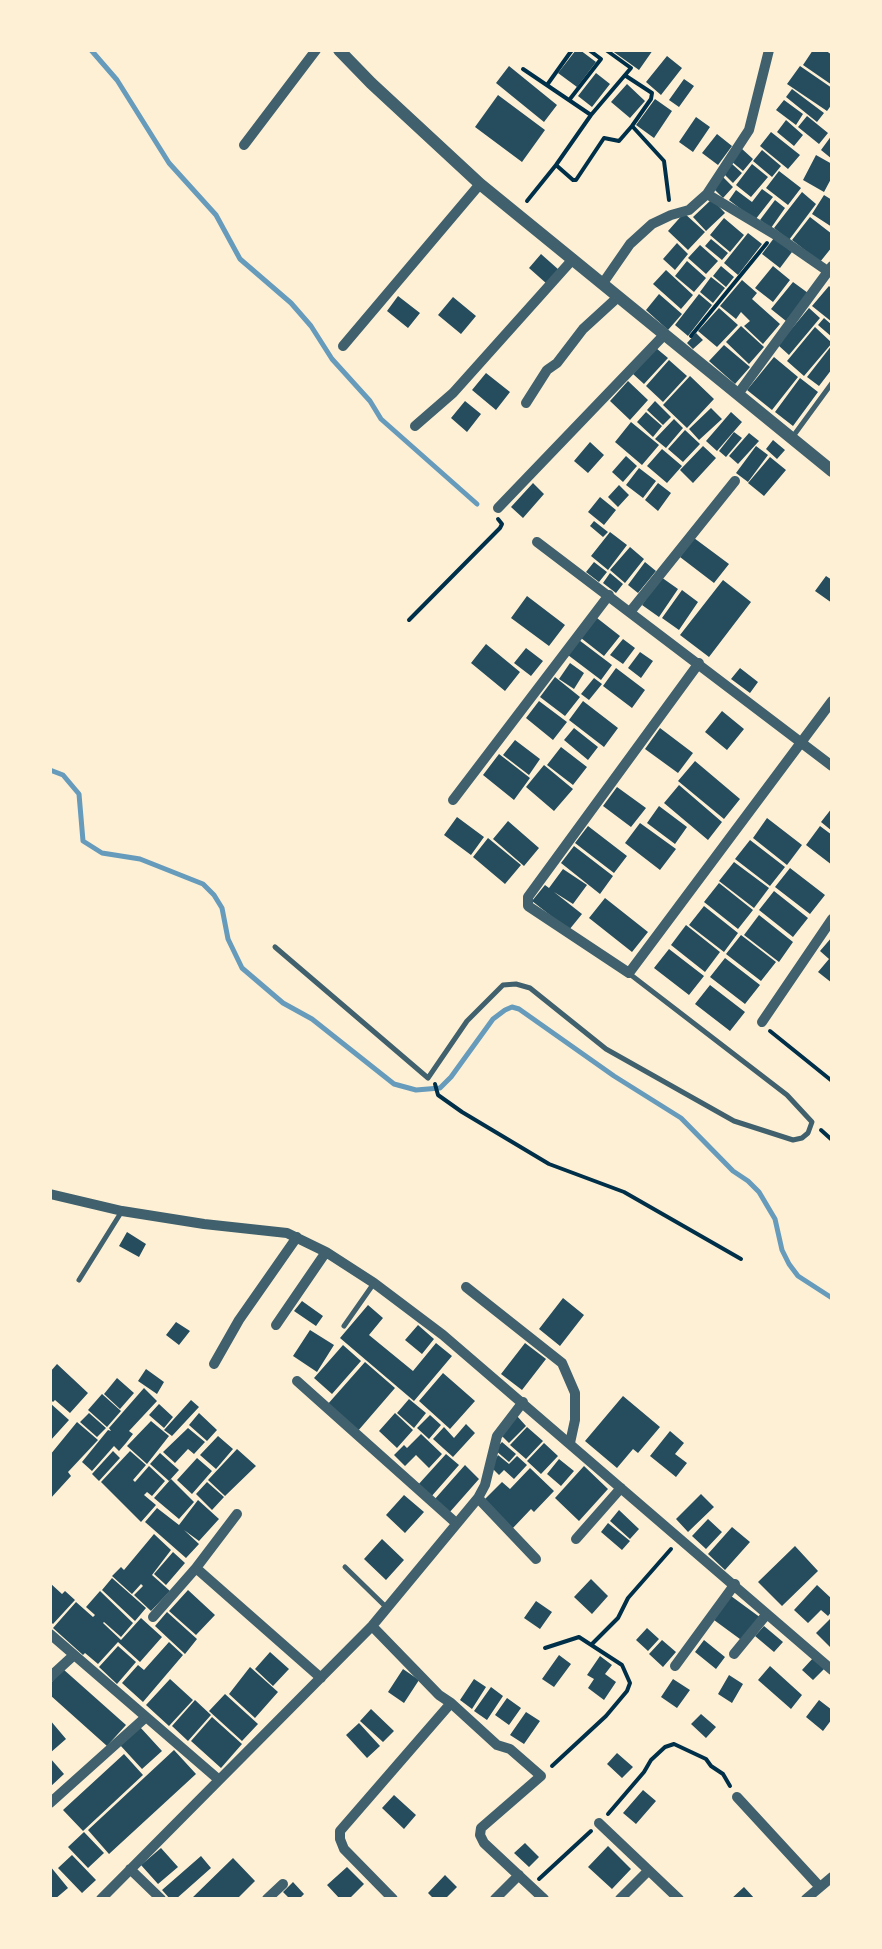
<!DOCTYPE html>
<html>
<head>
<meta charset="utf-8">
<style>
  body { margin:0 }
  #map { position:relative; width:882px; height:1949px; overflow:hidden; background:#fdf0d5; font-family:Roboto,sans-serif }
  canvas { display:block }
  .frame { position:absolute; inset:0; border:52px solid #fdf0d5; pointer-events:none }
</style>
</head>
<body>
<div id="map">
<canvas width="882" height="1949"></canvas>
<div class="frame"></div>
</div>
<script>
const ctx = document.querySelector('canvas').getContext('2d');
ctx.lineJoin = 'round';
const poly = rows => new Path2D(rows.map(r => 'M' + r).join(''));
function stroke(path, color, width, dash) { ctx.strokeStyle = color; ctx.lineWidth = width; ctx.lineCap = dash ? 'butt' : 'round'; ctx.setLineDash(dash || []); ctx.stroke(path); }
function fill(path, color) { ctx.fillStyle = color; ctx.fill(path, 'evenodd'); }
stroke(poly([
  [91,50,117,80,169,163,216,215,240,259,291,303,311,326,332,359,370,401,381,419,477,504],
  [50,770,63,775,79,794,83,841,102,853,140,859,203,884,214,895,222,908,228,939,242,968,283,1003,312,1019,394,1084,416,1090,440,1088,451,1077,493,1019,505,1010,512,1007,519,1009,614,1076,681,1118,733,1171,748,1181,759,1192,775,1219,782,1250,789,1264,798,1276,832,1298]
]), '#669bbc', 5);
fill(poly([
  [576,50,580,50,596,62,577,87,558,73],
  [611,50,653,50,639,70],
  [813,50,825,50,832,55,832,85,803,65],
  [667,56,682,68,661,95,646,82],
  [509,66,557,105,544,122,496,83],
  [800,66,832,88,832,104,827,111,787,84],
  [596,73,610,84,592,107,578,96],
  [684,79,694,86,679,107,669,100],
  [627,84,645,101,630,118,611,102],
  [792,89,824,113,817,122,786,97],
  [498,95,545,130,522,162,475,127],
  [655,99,672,111,654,138,636,125],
  [784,100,803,114,796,125,776,110],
  [807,116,828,133,819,144,798,127],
  [696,117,710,127,693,152,679,142],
  [786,120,803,135,794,146,777,132],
  [771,132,800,155,788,169,760,146],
  [717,134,732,146,718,165,702,153],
  [832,135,832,159,821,150],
  [741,148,753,159,743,171,731,161],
  [762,150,781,166,772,177,753,161],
  [816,155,832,164,832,177,824,192,803,180],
  [732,164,742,173,733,183,723,173],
  [752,164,768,177,751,197,736,185],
  [779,171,801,188,788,205,766,188],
  [722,176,733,187,723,198,712,187],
  [762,189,773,197,755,220,729,200,736,190,752,202],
  [802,192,816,204,789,240,774,228],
  [824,195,832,200,832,227,812,214],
  [712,199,725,213,706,231,693,217],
  [775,200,785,208,771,228,760,220],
  [684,213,705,232,688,250,668,231],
  [810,217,832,234,832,247,820,262,792,240],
  [724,218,744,235,730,252,710,235],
  [748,233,762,244,738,275,724,263],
  [774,238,792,252,780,268,762,254],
  [711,239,728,253,722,260,705,246],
  [677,243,688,254,675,270,663,259],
  [700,245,718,261,706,274,688,258],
  [541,254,559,270,547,284,529,268],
  [687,261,706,278,694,292,675,276],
  [721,266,734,277,726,287,713,276],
  [773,266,790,280,773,302,755,288],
  [666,270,693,295,681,309,653,284],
  [711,277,725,288,713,303,700,292],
  [742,280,757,293,752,299,780,324,763,344,744,326,750,321,741,312,736,319,720,306],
  [793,282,808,293,786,321,771,309],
  [829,286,832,289,832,322,812,306],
  [659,294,682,314,668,330,646,310],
  [699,294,712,305,688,336,675,325],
  [398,296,420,313,408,328,387,311],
  [453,297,476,316,461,334,438,315],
  [719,308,738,325,717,347,698,331],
  [809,308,820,318,789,355,778,345],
  [824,318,832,325,832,337,818,325],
  [741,326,764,347,749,364,726,342],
  [815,327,832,343,804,376,787,361],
  [696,333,703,340,693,349,687,343],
  [724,345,750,367,735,384,709,361],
  [832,345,832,369,819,386,807,377],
  [656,348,668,358,644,384,633,374],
  [774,357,798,377,772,410,747,390],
  [669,360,687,376,663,402,646,386],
  [486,373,510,392,496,410,472,390],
  [690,376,714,399,687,428,663,405],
  [800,378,818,392,793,426,775,412],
  [628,381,648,400,630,420,610,401],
  [465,401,481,414,467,432,451,418],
  [655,401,671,417,663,425,647,410],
  [711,408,722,419,699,440,689,429],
  [646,412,662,426,653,437,637,422],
  [731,412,742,422,717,451,706,441],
  [674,419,683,428,666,448,655,439],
  [631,422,659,445,642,465,615,442],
  [685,430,700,444,683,462,668,449],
  [734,432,742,438,726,457,719,451],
  [749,433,759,441,738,464,729,456],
  [773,440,785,450,777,459,766,449],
  [590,442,604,455,588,473,574,461],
  [703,446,716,458,693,483,680,470],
  [756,446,768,455,748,482,736,473],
  [662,449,682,466,667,483,647,466],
  [626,456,637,466,623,482,612,472],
  [770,457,786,470,764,496,748,483],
  [639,468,656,481,643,498,626,485],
  [533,483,544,494,523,518,511,507],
  [658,483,671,493,658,511,645,500],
  [619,485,629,495,618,507,608,497],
  [600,497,616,510,604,525,588,512],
  [594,521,608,532,603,537,590,526],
  [610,532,627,545,608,570,591,556],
  [694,538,729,564,714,583,680,557],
  [630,547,644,559,625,583,610,570],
  [594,562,607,572,599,582,586,572],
  [645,562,656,571,638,593,628,585],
  [610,573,623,584,616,593,603,583],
  [826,576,832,580,832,603,815,591],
  [661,577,678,589,659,617,642,605],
  [723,580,751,602,709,657,680,635],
  [682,590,698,602,679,630,662,618],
  [527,596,565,625,549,646,511,618],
  [597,618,620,636,604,656,581,638],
  [623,639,635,648,623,664,610,655],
  [579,640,612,665,601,680,568,655],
  [486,644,520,672,505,691,471,663],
  [526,648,543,661,531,676,514,663],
  [640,652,653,661,641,678,628,668],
  [570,663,584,673,574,689,559,679],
  [616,668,645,690,632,708,603,686],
  [740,668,758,682,750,693,731,679],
  [555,677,580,697,565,716,540,697],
  [594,678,602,684,589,700,581,694],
  [539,701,567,722,553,740,526,718],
  [583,701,618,728,604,747,569,720],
  [722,711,744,729,727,750,705,732],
  [574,728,598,747,588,760,564,740],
  [660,728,693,753,678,773,645,749],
  [515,740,540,759,529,775,503,755],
  [561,747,587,767,573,785,547,765],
  [499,754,530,778,514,800,483,775],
  [695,761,740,799,724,819,678,781],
  [544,765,573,789,554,811,526,787],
  [679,785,722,822,708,840,664,803],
  [617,787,646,808,631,827,603,806],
  [659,806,687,827,675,844,647,823],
  [832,808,832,831,821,822],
  [457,817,484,837,471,855,444,835],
  [767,818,802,845,787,865,753,838],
  [508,821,539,848,524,866,493,839],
  [640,823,676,849,660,870,625,843],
  [588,826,627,856,614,873,575,843],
  [820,826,832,835,832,865,806,845],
  [488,838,521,865,505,884,473,857],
  [750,840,785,867,770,886,735,859],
  [574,846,613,876,600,894,561,863],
  [734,862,769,888,754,908,719,881],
  [790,868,825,895,810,914,775,887],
  [563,869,587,885,573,904,554,892,582,914,569,930,532,901,545,885,549,888],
  [719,883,753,910,738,929,704,902],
  [774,891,808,918,793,937,759,910],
  [605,898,648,932,632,952,589,918],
  [704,906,738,933,724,952,689,925],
  [759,915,793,942,779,962,744,935],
  [686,925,720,952,705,972,671,945],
  [741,935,776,962,761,981,726,954],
  [832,937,832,983,818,972,829,959,820,951],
  [669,949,704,976,689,995,654,968],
  [725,958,760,985,745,1004,710,977],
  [710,985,745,1012,730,1031,695,1004],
  [127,1232,146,1244,139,1257,119,1246],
  [563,1298,584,1315,560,1346,539,1329],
  [302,1301,323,1316,316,1326,294,1311],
  [368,1305,383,1318,369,1335,413,1371,436,1343,452,1356,414,1401,340,1338],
  [176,1322,190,1331,179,1345,166,1335],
  [418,1325,434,1339,422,1354,405,1340],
  [310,1330,334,1345,317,1372,293,1356],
  [525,1343,546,1359,522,1390,501,1374],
  [343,1345,361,1361,332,1394,314,1378],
  [365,1362,395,1388,357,1432,327,1405],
  [57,1364,88,1393,70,1413,55,1400,53,1402,50,1399,50,1372],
  [146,1369,164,1382,157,1394,138,1381],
  [443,1373,475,1401,450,1429,419,1401],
  [117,1378,134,1393,120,1409,104,1394],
  [144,1388,157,1401,129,1431,133,1434,126,1443,119,1451,114,1446,92,1471,82,1462,108,1430,111,1431,109,1428],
  [102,1394,121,1411,107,1427,88,1410],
  [623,1396,660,1427,638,1453,633,1449,617,1468,585,1441],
  [409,1399,426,1413,414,1428,397,1413],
  [191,1400,199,1407,172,1436,164,1430],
  [50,1403,69,1420,50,1441],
  [159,1404,173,1417,164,1428,149,1415],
  [89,1413,106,1428,97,1437,80,1422],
  [199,1413,217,1430,207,1441,189,1425],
  [395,1413,413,1430,397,1448,379,1431],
  [430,1415,441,1425,429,1439,417,1428],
  [517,1416,526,1426,509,1443,500,1434],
  [151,1421,169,1436,147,1464,127,1446],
  [77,1422,98,1440,68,1472,71,1476,50,1499,50,1455],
  [466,1424,475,1433,453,1457,433,1439,444,1427,454,1438],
  [527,1427,543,1441,526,1459,510,1445],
  [188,1428,205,1442,194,1454,188,1449,175,1463,163,1452],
  [670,1431,684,1443,675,1454,687,1463,676,1477,650,1456],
  [421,1434,442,1454,429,1468,416,1455,405,1466,394,1455,404,1445,407,1448],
  [218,1436,233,1449,216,1469,200,1455],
  [502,1442,516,1454,509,1462,495,1450],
  [544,1443,558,1456,541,1474,527,1461],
  [237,1449,256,1466,225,1496,208,1480],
  [113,1451,120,1458,99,1481,92,1474],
  [130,1451,146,1465,133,1480,135,1482,149,1466,165,1481,152,1496,147,1492,144,1495,156,1505,141,1522,101,1482],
  [160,1453,179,1470,169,1481,150,1464],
  [446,1454,459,1465,430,1498,417,1486],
  [498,1455,509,1464,517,1456,527,1465,514,1479,504,1470,499,1475,491,1467],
  [197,1458,212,1471,192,1494,177,1480],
  [559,1459,574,1471,561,1486,547,1474],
  [465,1465,479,1479,449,1513,434,1500],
  [584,1466,608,1489,579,1521,555,1498],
  [530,1468,554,1491,534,1512,531,1509,512,1529,483,1501,502,1482,510,1489],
  [171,1479,194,1502,179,1519,154,1498],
  [207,1482,224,1497,212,1510,196,1494],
  [701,1494,714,1507,688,1532,676,1519],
  [404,1495,424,1512,405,1533,386,1515],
  [198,1500,219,1519,199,1541,184,1530,199,1544,186,1558,145,1522,157,1508,179,1525],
  [619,1510,639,1529,630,1539,610,1521],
  [708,1519,722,1532,706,1549,692,1536],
  [608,1523,630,1541,622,1550,601,1532],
  [732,1527,750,1542,725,1570,708,1554],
  [154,1534,171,1550,152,1575,170,1591,151,1611,134,1595,143,1586,141,1584,132,1594,112,1576,121,1567,124,1570],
  [382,1539,404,1560,386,1580,364,1559],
  [795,1546,818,1571,782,1606,758,1582],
  [173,1552,185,1563,166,1585,154,1574],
  [112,1578,146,1608,135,1621,102,1590],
  [591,1579,608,1596,592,1614,574,1597],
  [50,1583,62,1594,65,1591,75,1600,53,1624,50,1621],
  [817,1585,832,1599,832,1611,828,1616,821,1610,808,1623,794,1610],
  [188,1590,215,1615,196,1635,169,1611],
  [100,1591,133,1623,121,1637,104,1622,103,1623,121,1640,141,1618,162,1637,140,1662,118,1642,98,1664,85,1653,83,1655,53,1628,76,1602,93,1617,95,1615,86,1607],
  [731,1596,761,1618,744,1642,714,1620],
  [536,1601,552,1612,540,1629,524,1618],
  [167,1612,197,1639,185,1654,155,1626],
  [832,1617,832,1649,816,1633],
  [764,1626,783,1642,774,1652,755,1636],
  [647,1628,659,1639,648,1651,636,1640],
  [662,1640,676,1652,663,1667,649,1654],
  [704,1640,725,1657,716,1669,695,1652],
  [169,1642,183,1655,143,1702,122,1683,138,1665,144,1670],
  [118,1646,136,1662,117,1684,99,1667],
  [270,1652,289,1669,273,1686,255,1669],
  [559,1655,571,1664,554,1687,542,1679],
  [600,1656,612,1665,605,1674,616,1682,604,1700,588,1688,594,1679,587,1675],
  [813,1658,825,1668,813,1680,802,1670],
  [770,1666,802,1695,791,1709,758,1680],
  [250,1667,278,1692,255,1718,229,1694],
  [63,1669,126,1725,107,1746,50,1695,50,1684],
  [403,1669,419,1680,404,1703,388,1692],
  [729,1675,743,1684,732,1703,718,1694],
  [170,1679,193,1700,169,1726,146,1705],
  [474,1679,486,1687,472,1709,460,1700],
  [673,1679,690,1690,677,1708,661,1697],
  [491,1687,503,1696,487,1720,474,1711],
  [225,1694,258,1724,242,1741,209,1711],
  [507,1698,521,1708,509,1725,495,1715],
  [195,1700,211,1715,188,1741,172,1726],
  [819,1700,832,1710,832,1719,823,1731,806,1717],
  [371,1709,394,1731,383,1742,360,1721],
  [526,1712,540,1721,524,1744,510,1735],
  [701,1714,716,1727,706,1738,691,1724],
  [212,1717,242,1744,221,1768,191,1741],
  [50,1720,66,1739,50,1753],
  [359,1723,380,1746,367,1758,346,1735],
  [140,1727,162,1751,142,1769,120,1745],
  [174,1750,196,1774,109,1854,88,1830],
  [617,1753,633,1767,622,1778,607,1764],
  [124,1754,143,1775,83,1831,63,1810],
  [50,1758,64,1774,50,1787],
  [643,1790,656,1801,636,1824,623,1813],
  [394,1795,416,1815,404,1829,382,1808],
  [84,1832,104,1853,88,1868,68,1847],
  [525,1843,539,1857,529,1867,514,1853],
  [608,1846,631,1869,612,1889,588,1867],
  [161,1848,178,1867,158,1884,141,1865],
  [72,1855,96,1880,82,1893,58,1868],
  [201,1856,211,1868,176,1899,170,1899,162,1890],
  [233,1858,255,1881,237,1899,191,1899],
  [50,1866,68,1888,55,1899,50,1899],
  [347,1867,364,1884,349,1899,340,1899,327,1885],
  [445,1875,457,1887,445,1899,434,1899,428,1893],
  [293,1882,304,1894,299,1899,290,1899,283,1892],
  [744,1887,755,1899,731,1899]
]), '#264d5e');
stroke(poly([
  [523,69,591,115],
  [547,85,572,50],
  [570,99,601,59,589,50],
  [633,127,664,161,669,200],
  [556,165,573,180,576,180,604,138,619,141,632,126,651,99,652,93,626,76],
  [527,201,556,165,591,115,631,68,606,50],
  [691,336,767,243],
  [409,620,500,528,502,524,498,519],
  [770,1031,832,1081],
  [435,1084,438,1095,462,1112,549,1164,624,1192,741,1259],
  [821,1130,832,1140],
  [592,1644,618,1618,628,1598,671,1549],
  [545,1648,579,1637,622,1665,630,1683,627,1691,606,1716,552,1766],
  [608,1814,644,1772,651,1760,665,1747,674,1744,706,1759,711,1766,723,1774,730,1786],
  [539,1879,591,1831]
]), '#003049', 4);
stroke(poly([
  [794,435,832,383],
  [275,947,428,1078,467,1021,503,985,516,984,530,988,606,1049,734,1121,793,1140,802,1138,808,1133,812,1122,787,1095,631,975],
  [79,1280,122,1211],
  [344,1326,372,1286],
  [345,1567,386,1607]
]), '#3f606c', 5);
stroke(poly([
  [244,145,316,50],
  [707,194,774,234,829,272],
  [603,283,630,244,652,224,671,215,689,210,707,194,749,130,769,50],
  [343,346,480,184],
  [738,394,832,266],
  [526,403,547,370,557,363,583,329,618,297],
  [415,426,453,393,573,259],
  [498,508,665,334],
  [537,542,832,766],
  [630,612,735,481],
  [699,663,528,897,528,906,629,973,832,701],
  [453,800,609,595],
  [762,1022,832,919],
  [50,1194,122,1211,204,1224,287,1233,326,1252,374,1283,443,1335,832,1670],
  [466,1287,562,1363,575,1393,575,1420,570,1443],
  [276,1325,326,1252],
  [214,1364,239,1320,297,1237],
  [297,1381,456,1523],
  [478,1498,536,1559],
  [237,1514,196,1568,321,1678],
  [576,1539,621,1488],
  [153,1617,196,1568],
  [372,1626,439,1695,451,1703,340,1831,340,1839,344,1849,393,1899],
  [50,1634,218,1779],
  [734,1654,766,1615],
  [675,1666,735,1584],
  [50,1677,74,1655],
  [451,1703,497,1745,510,1749,541,1776,481,1828,480,1835,484,1843,544,1899],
  [737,1797,819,1886],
  [50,1803,146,1717],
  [599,1823,679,1899],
  [130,1869,161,1899],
  [101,1899,372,1626,478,1498,485,1485,497,1436,523,1402],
  [267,1899,283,1884],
  [495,1899,519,1875],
  [620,1899,648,1871],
  [806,1899,832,1877]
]), '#3f606c', 10);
stroke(poly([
  [339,50,371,83,480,184,832,471]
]), '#3f606c', 12);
</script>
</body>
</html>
